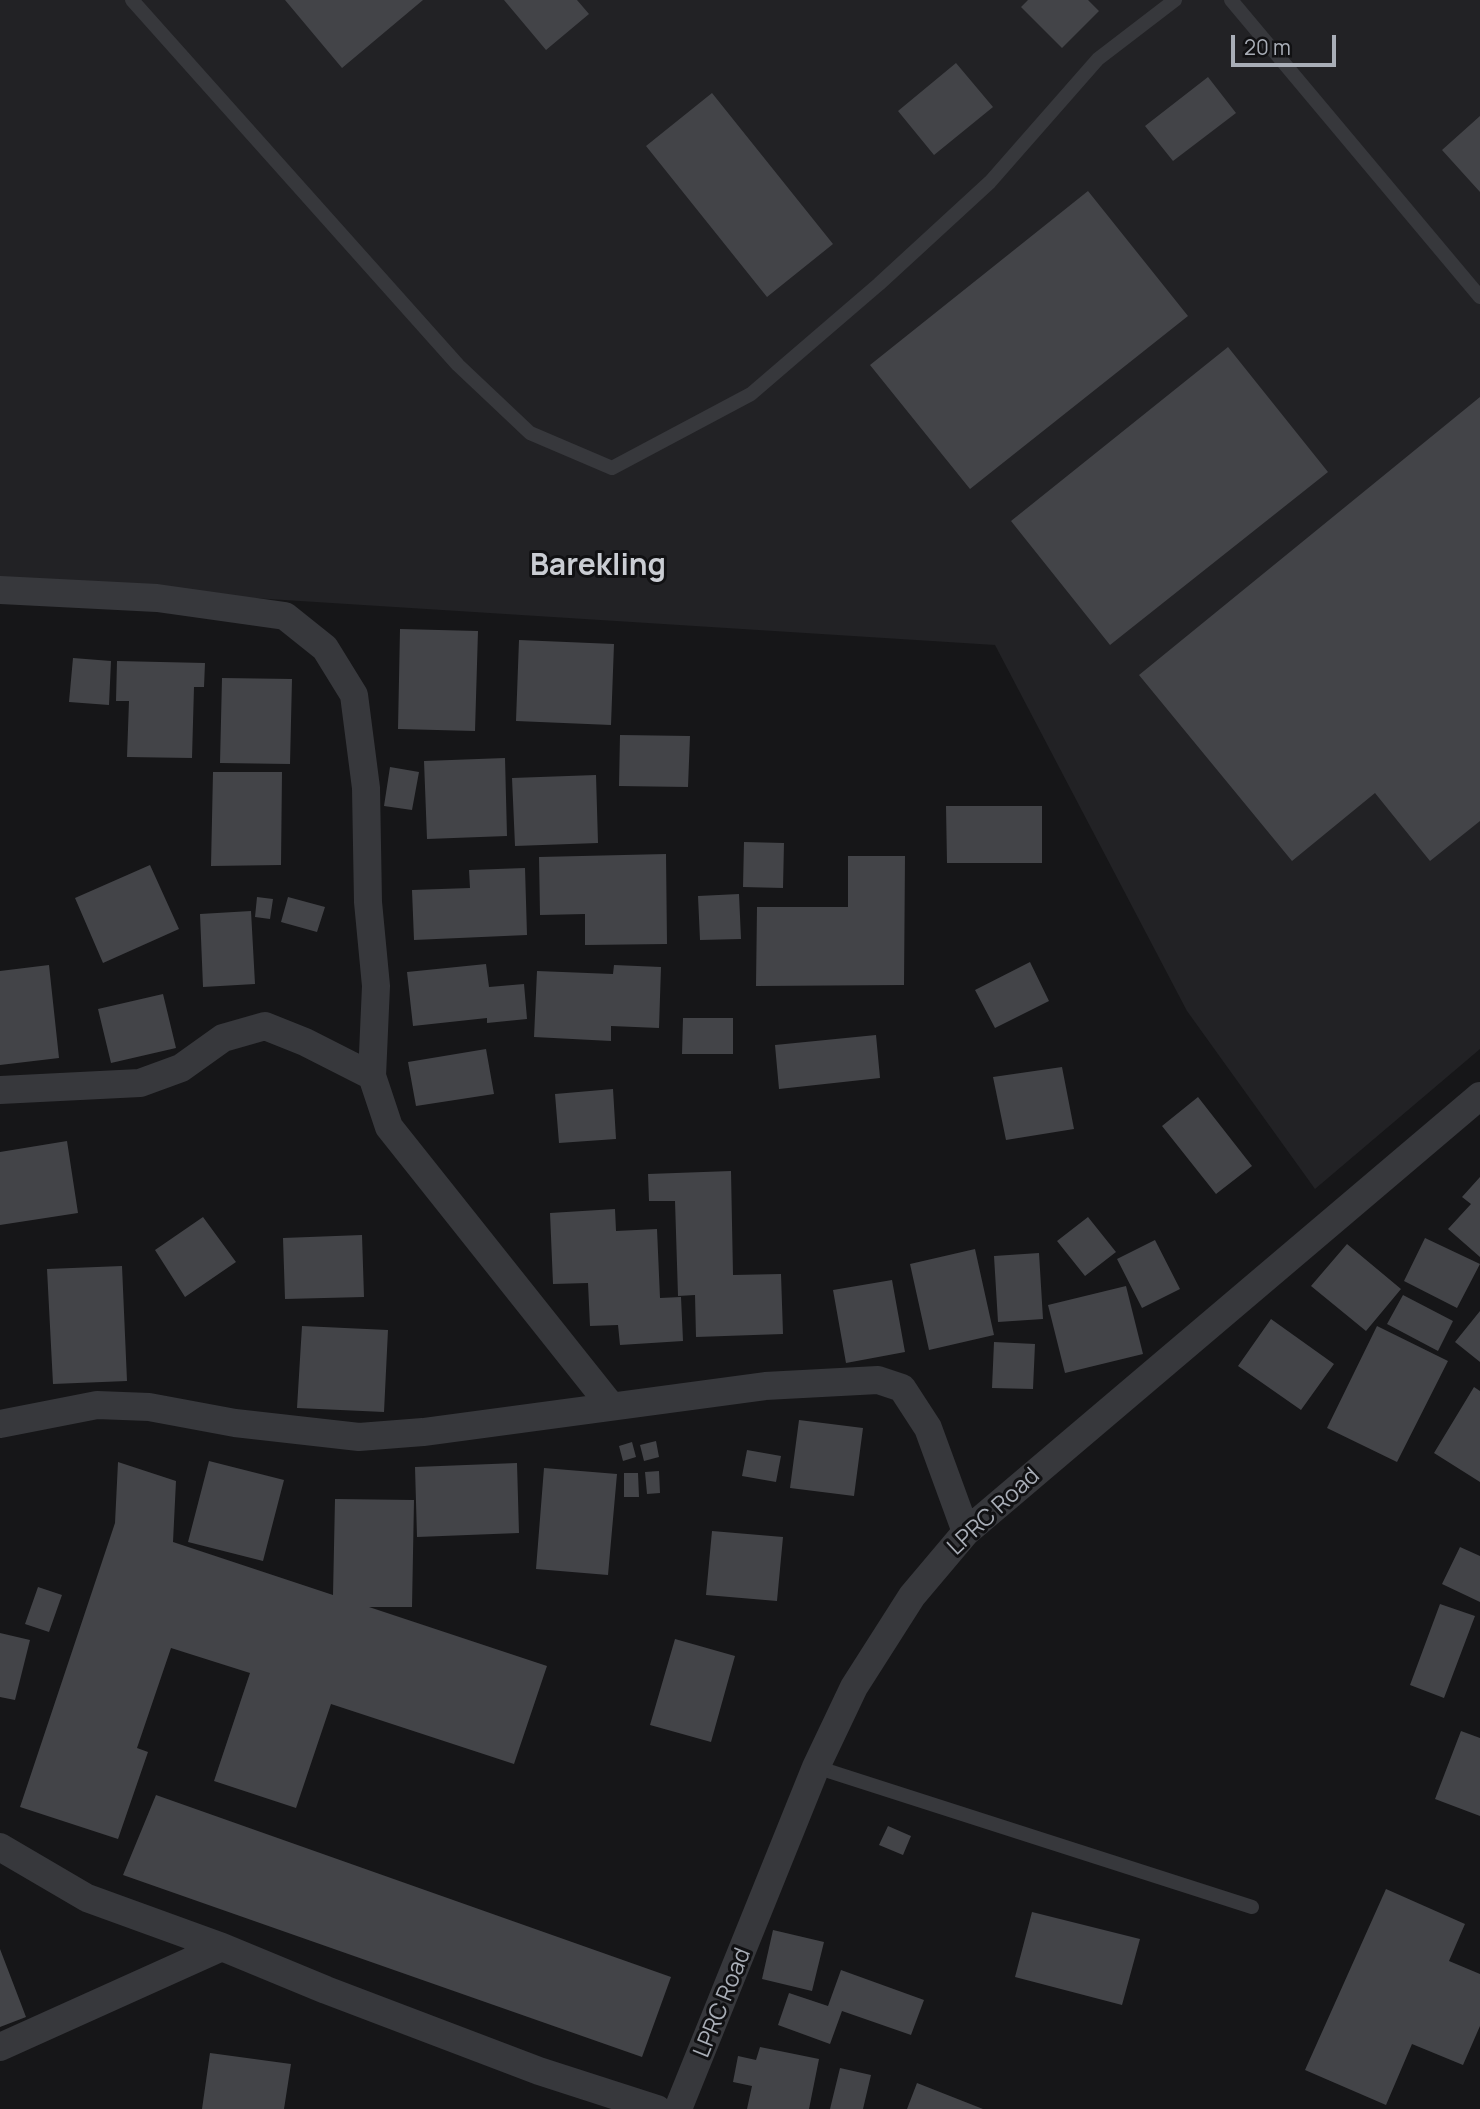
<!DOCTYPE html>
<html>
<head>
<meta charset="utf-8">
<style>
  body { margin:0 }
  #map { position:relative; width:1480px; height:2109px; overflow:hidden; background:#161618; font-family:Manrope,sans-serif }
  canvas { display:block }
  .scale { position:absolute; left:1231px; top:35px; width:105px; height:32px; box-sizing:border-box; border:4px solid #a9aeb7; border-top:0; padding-left:9px; font-size:21px; line-height:24px; white-space:nowrap; color:#a9aeb7; -webkit-text-stroke:5px #111113; paint-order:stroke }
</style>
</head>
<body>
<div id="map">
<canvas width="1480" height="2109"></canvas>
<div class="scale">20 m</div>
</div>
<script>
const ctx = document.querySelector('canvas').getContext('2d');
ctx.lineJoin = 'round';
function fill(path, color) { ctx.fillStyle = color; ctx.fill(path, 'evenodd'); }
const poly = rows => new Path2D(rows.map(r => 'M' + r).join(''));
function stroke(path, color, width, dash) { ctx.strokeStyle = color; ctx.lineWidth = width; ctx.lineCap = dash ? 'butt' : 'round'; ctx.setLineDash(dash || []); ctx.stroke(path); }
function write(font, color, halo, rows, align = 'center') {
  ctx.font = font + ' Manrope,sans-serif'; ctx.lineWidth = 6; ctx.setLineDash([]); ctx.textBaseline = 'middle'; ctx.strokeStyle = halo; ctx.fillStyle = color; for (const [text, x, y, turn = 0] of rows) {
    ctx.save(); ctx.translate(x, y); ctx.rotate((+turn || 0) * Math.PI / 180); ctx.textAlign = isNaN(turn) ? turn : align; if (halo) ctx.strokeText(text, 0, 0); ctx.fillText(text, 0, 0); ctx.restore();
  }
}
fill(poly([
  [0,0,1480,0,1480,1049,1315,1189,1187,1011,995,645,0,582]
]), '#222225');
fill(poly([
  [285,0,423,0,342,68],
  [504,0,577,0,589,14,546,50],
  [1028,0,1088,0,1099,11,1062,48,1021,7],
  [956,63,993,107,934,155,898,111],
  [1208,77,1236,113,1173,161,1145,126],
  [712,93,833,244,767,297,646,146],
  [1480,116,1480,192,1442,150],
  [1088,191,1188,316,970,489,870,365],
  [1228,347,1328,472,1110,645,1011,521],
  [1480,397,1480,821,1430,861,1375,793,1292,861,1139,675],
  [400,629,478,631,475,731,398,729],
  [519,640,614,644,611,725,516,721],
  [73,658,111,661,109,705,69,702],
  [117,661,205,663,204,687,194,687,192,758,127,757,129,701,116,701],
  [222,678,292,679,290,764,220,763],
  [620,735,690,736,688,787,619,786],
  [505,758,507,836,427,839,424,761],
  [390,767,419,772,412,810,384,806],
  [213,772,282,772,281,865,211,866],
  [596,775,598,843,515,846,512,778],
  [946,806,1042,806,1042,863,947,863],
  [744,842,784,843,783,888,743,887],
  [666,854,667,944,585,945,585,914,540,915,539,857],
  [848,856,905,856,904,985,756,986,757,907,848,907],
  [150,865,179,929,103,963,75,898],
  [525,868,527,935,414,940,412,890,470,888,469,870],
  [739,894,741,939,700,940,698,896],
  [257,897,273,899,270,919,255,917],
  [288,897,325,907,317,932,281,922],
  [251,911,255,984,203,987,200,914],
  [1030,962,1049,1001,995,1028,975,990],
  [486,964,489,987,524,984,527,1019,487,1023,487,1018,413,1026,407,972],
  [49,965,59,1058,0,1065,0,971],
  [614,965,661,967,659,1028,611,1026,611,1041,534,1037,537,971,613,974],
  [163,994,176,1048,111,1063,98,1009],
  [683,1018,733,1018,733,1054,682,1054],
  [876,1035,880,1078,779,1089,775,1045],
  [486,1049,494,1094,416,1106,408,1062],
  [1062,1067,1074,1129,1006,1140,993,1077],
  [613,1089,616,1139,559,1143,555,1094],
  [1198,1097,1252,1166,1216,1194,1162,1126],
  [67,1141,78,1213,0,1225,0,1152],
  [731,1171,733,1275,781,1274,783,1334,696,1337,695,1295,678,1296,675,1201,649,1201,648,1174],
  [1480,1177,1480,1257,1448,1229,1471,1204,1462,1197],
  [615,1209,616,1231,657,1229,660,1298,681,1297,683,1341,620,1345,618,1325,590,1326,588,1283,553,1284,550,1213],
  [203,1217,236,1262,185,1297,155,1250],
  [1088,1217,1116,1252,1085,1276,1057,1241],
  [362,1235,364,1297,285,1299,283,1238],
  [1425,1238,1480,1264,1457,1308,1404,1281],
  [1155,1240,1180,1289,1142,1308,1117,1259],
  [1347,1244,1401,1289,1366,1331,1311,1286],
  [975,1249,994,1335,929,1350,910,1264],
  [1039,1253,1043,1319,998,1322,994,1256],
  [122,1266,127,1381,53,1384,47,1269],
  [892,1280,905,1352,846,1363,833,1290],
  [1126,1286,1143,1354,1065,1373,1048,1305],
  [1403,1295,1453,1321,1438,1351,1387,1324],
  [1480,1311,1480,1362,1455,1342],
  [1271,1319,1334,1364,1301,1410,1238,1366],
  [302,1326,388,1330,384,1412,297,1408],
  [1377,1326,1448,1361,1397,1462,1327,1428],
  [994,1342,1035,1344,1033,1389,992,1388],
  [1474,1387,1480,1391,1480,1482,1434,1453],
  [799,1420,863,1428,854,1496,790,1488],
  [656,1441,659,1457,644,1461,640,1445],
  [632,1442,636,1457,623,1461,619,1446],
  [747,1450,781,1456,776,1482,742,1476],
  [209,1461,284,1480,263,1561,188,1542],
  [118,1462,176,1481,173,1542,333,1595,335,1499,414,1500,412,1607,369,1607,547,1666,514,1764,331,1704,296,1808,214,1781,250,1673,171,1648,137,1748,148,1752,118,1839,20,1807,115,1523],
  [517,1463,519,1533,417,1537,415,1467],
  [544,1468,617,1474,608,1575,536,1569],
  [659,1471,660,1493,647,1494,645,1472],
  [624,1473,638,1473,639,1497,624,1497],
  [712,1531,783,1537,777,1601,706,1595],
  [1460,1547,1480,1556,1480,1602,1442,1584],
  [38,1587,62,1595,49,1632,25,1624],
  [1440,1604,1475,1616,1444,1698,1410,1685],
  [0,1633,30,1640,15,1700,0,1697],
  [675,1639,735,1656,711,1742,650,1725],
  [1461,1731,1480,1738,1480,1816,1435,1799],
  [156,1795,671,1977,642,2057,123,1875],
  [888,1826,911,1836,903,1855,879,1845],
  [1386,1889,1465,1924,1449,1961,1480,1974,1480,2026,1463,2065,1412,2044,1386,2105,1305,2070],
  [1032,1912,1140,1939,1122,2005,1015,1977],
  [773,1930,824,1942,812,1991,762,1979],
  [0,1949,26,2017,0,2027],
  [841,1970,924,2000,911,2035,842,2011,830,2044,778,2025,789,1993,828,2006],
  [760,2047,819,2059,809,2109,747,2109,752,2086,733,2082,738,2056,756,2060],
  [210,2053,291,2064,284,2109,202,2109],
  [840,2068,871,2075,863,2109,830,2109],
  [917,2083,983,2109,907,2109]
]), '#434448');
stroke(poly([
  [132,0,458,365,530,433,612,468,751,394,879,284,990,182,1098,59,1175,0],
  [1231,0,1480,297],
  [816,1767,1252,1907]
]), '#37383c', 14);
stroke(poly([
  [0,590,157,598,285,616,325,648,354,695,366,788,368,902,376,986,372,1076,389,1127,611,1406],
  [0,1090,140,1083,181,1068,223,1038,265,1026,305,1042,372,1076],
  [0,1424,97,1405,149,1407,235,1423,359,1437,423,1432,765,1386,878,1380,902,1388,928,1428,966,1532],
  [0,1847,87,1898,222,1947,326,1990,539,2071,657,2109],
  [0,2047,222,1947],
  [678,2109,816,1767,854,1687,912,1596,966,1532,1480,1096]
]), '#37383c', 28);
write('23px', '#a9aeb7', '#111113', [
  ["LPRC Road",994,1512,-43],
  ["LPRC Road",723,2003,-68]
]);
write('bold 30px', '#cacdd3', '#111113', [
  ["Barekling",598,567]
]);
</script>
</body>
</html>
